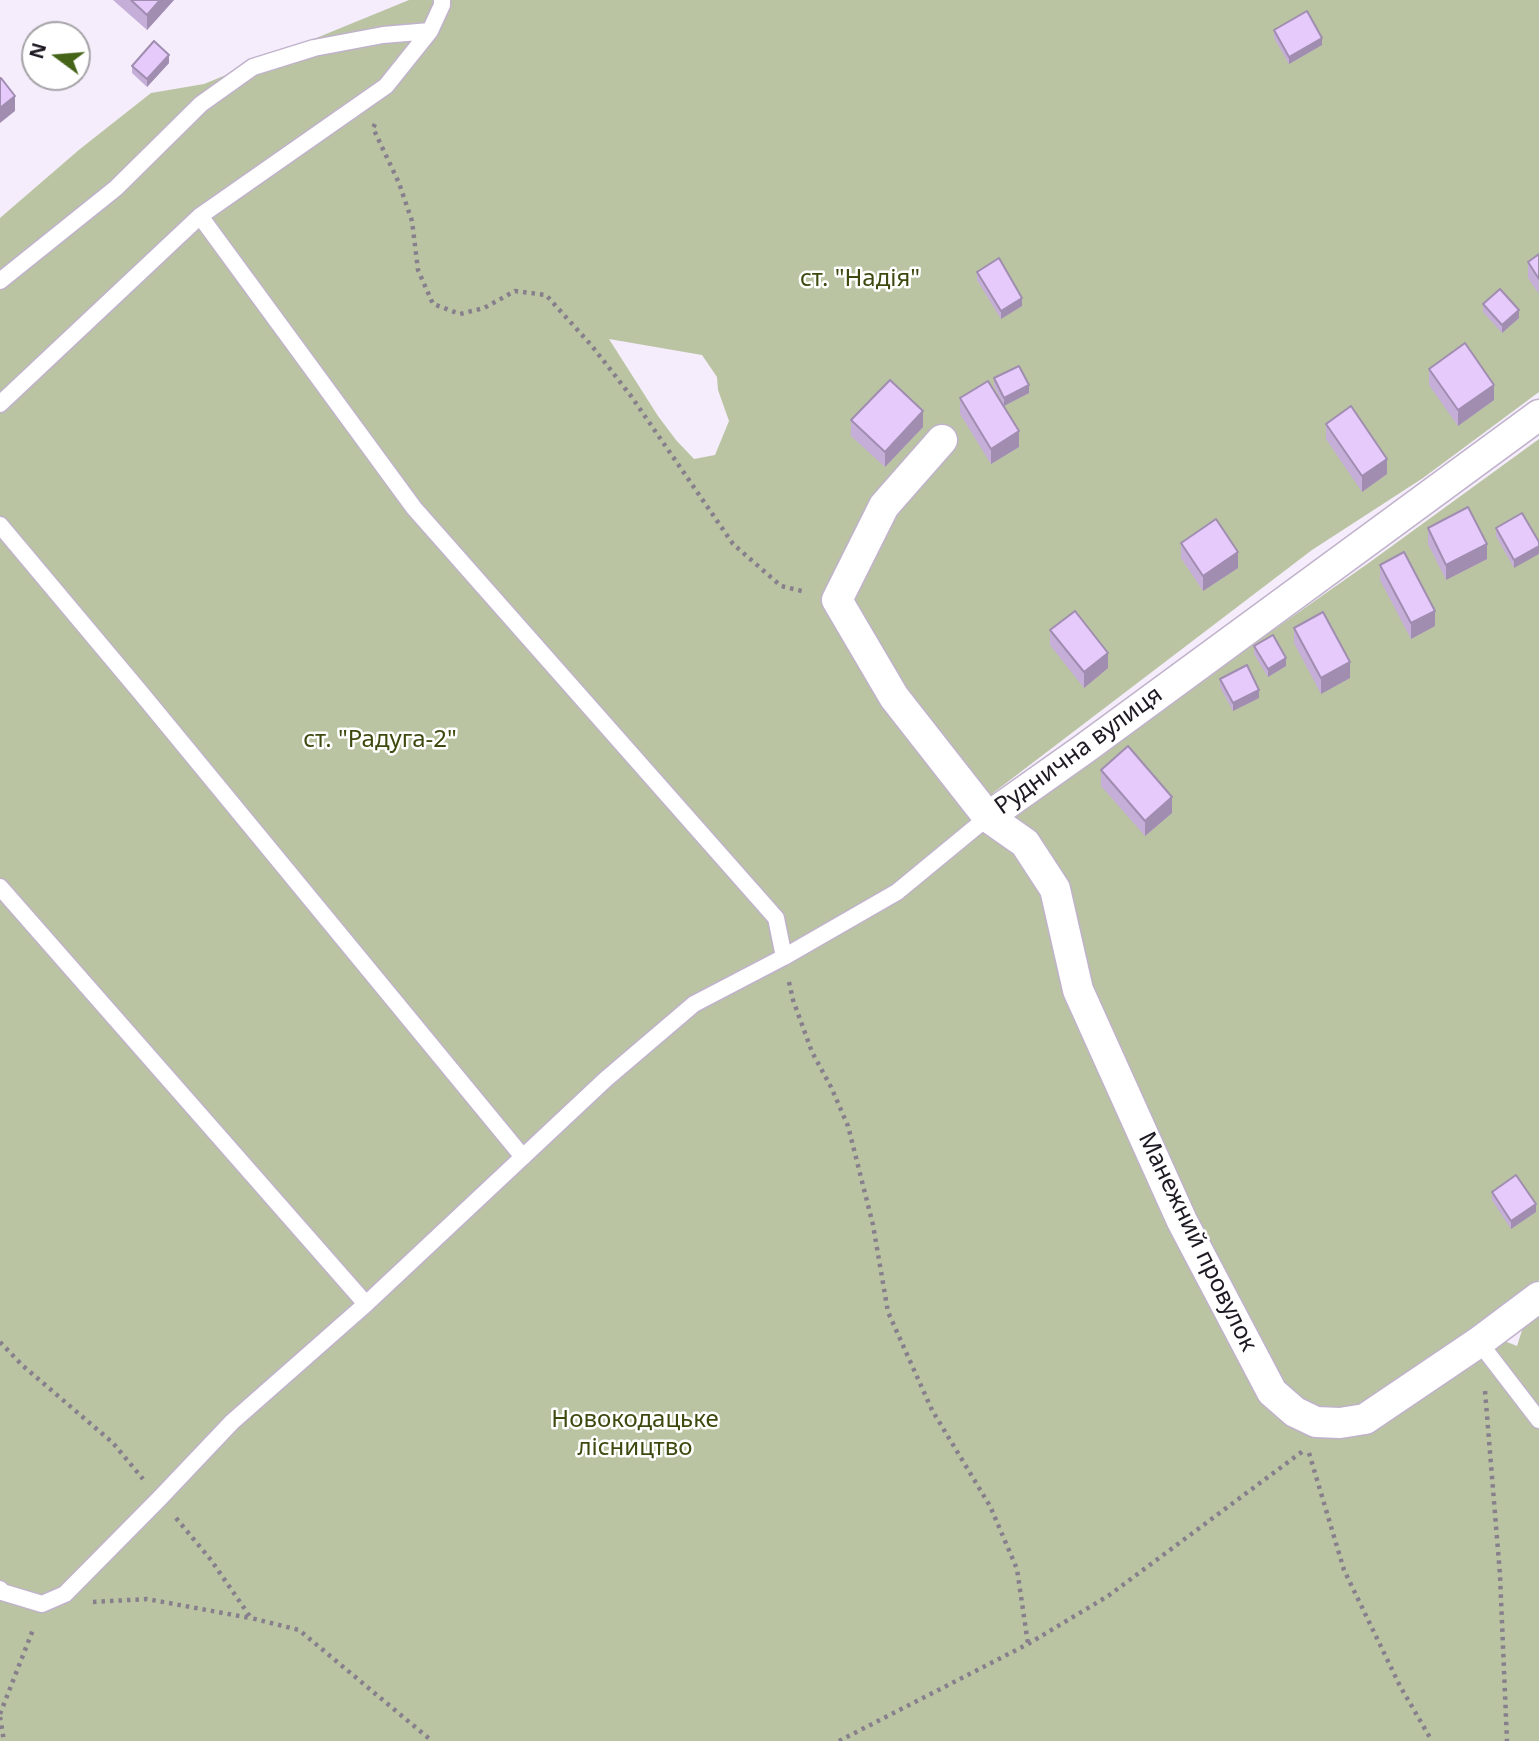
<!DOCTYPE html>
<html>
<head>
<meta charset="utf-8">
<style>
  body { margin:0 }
  #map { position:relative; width:1539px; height:1741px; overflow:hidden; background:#f5edfc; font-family:"Noto Sans",sans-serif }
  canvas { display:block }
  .north { position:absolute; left:21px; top:21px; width:70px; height:70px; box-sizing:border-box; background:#fff; border:2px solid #a5a3a7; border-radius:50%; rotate:286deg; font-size:19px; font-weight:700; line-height:28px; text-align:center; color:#1e1922 }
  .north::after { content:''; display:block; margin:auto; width:24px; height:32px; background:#456418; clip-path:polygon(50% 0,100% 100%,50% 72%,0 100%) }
</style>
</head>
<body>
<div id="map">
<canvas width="1539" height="1741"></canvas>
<div class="north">N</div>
</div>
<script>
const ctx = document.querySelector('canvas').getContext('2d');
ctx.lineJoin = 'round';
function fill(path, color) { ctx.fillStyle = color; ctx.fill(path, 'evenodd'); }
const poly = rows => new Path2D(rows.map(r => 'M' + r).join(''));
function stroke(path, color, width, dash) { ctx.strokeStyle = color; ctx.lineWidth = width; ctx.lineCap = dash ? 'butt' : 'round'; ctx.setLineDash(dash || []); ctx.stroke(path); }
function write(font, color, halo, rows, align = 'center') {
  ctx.font = font + ' "Noto Sans",sans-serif'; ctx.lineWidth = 5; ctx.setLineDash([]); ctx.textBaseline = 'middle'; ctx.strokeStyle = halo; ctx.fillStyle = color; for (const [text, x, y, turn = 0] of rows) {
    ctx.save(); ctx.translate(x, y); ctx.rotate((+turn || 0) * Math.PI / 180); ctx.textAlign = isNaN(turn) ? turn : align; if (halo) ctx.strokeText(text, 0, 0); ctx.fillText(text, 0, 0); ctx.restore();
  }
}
fill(poly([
  [409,0,1539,0,1539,392,1423,478,1312,550,993,793,1007,813,1096,755,1370,562,1539,439,1539,1280,1474,1329,1517,1346,1526,1318,1539,1308,1539,1741,0,1741,0,218,80,149,151,93,204,84],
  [609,339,702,355,717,377,718,390,729,421,715,455,694,459,676,440,658,416]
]), '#bac4a3');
const service = poly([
  [200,216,414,508,776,918,784,957],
  [0,281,116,188,201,104,253,67,314,48,383,35,430,31],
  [0,404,200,216,386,86,430,31,442,5,442,0],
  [0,525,141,693,523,1157],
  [0,887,366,1304],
  [1479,1342,1539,1420],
  [0,1589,2,1592,42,1604,65,1594,159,1499,232,1422,366,1304,606,1079,694,1004,784,957,897,892,988,817]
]);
const minor = poly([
  [942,440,884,506,837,600,894,697,988,817,1084,749,1539,415],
  [988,817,1025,843,1055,889,1078,990,1182,1221,1272,1392,1295,1412,1316,1422,1340,1423,1365,1419,1479,1342,1539,1297]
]);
stroke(service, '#c0b2cb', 19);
stroke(minor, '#c0b2cb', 33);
stroke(poly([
  [375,124,373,128,399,183,412,221,418,270,433,304,460,314,484,308,515,291,546,295,592,346,631,396,733,544,781,586,806,592],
  [789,982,793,1000,812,1052,831,1087,848,1126,873,1225,888,1312,932,1410,990,1506,1017,1569,1028,1644],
  [0,1342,22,1365,113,1443,143,1479],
  [1485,1391,1500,1575,1507,1741],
  [1309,1453,1344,1570,1400,1686,1432,1741],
  [176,1518,211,1560,251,1618,299,1630,432,1741],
  [93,1602,147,1599,250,1618],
  [0,1714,34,1627],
  [0,1717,4,1741],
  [839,1741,1028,1644,1108,1596,1303,1451]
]), '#87808c', 4.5, [3.5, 5]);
stroke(service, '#fff', 16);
stroke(minor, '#fff', 30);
fill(poly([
  [113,0,174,0,147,30],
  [1274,30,1322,45,1289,64,1274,38],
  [169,63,147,87,132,73,132,66],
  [1539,254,1539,294,1528,278,1528,262],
  [977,272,1022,306,1001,319,977,280],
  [1483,304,1519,318,1502,333,1483,312],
  [1429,369,1494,400,1458,426,1429,385],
  [994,378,1029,393,1004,406,994,386],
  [960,398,1019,447,991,464,960,414],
  [851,420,923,427,885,467,851,436],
  [1326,424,1387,474,1362,492,1326,439],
  [1522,513,1514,568,1496,536,1496,528],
  [1428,528,1487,559,1446,580,1428,544],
  [1181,543,1238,568,1203,591,1181,558],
  [1380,565,1435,626,1411,639,1380,580],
  [1294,628,1350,678,1321,694,1294,643],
  [1050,630,1108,668,1084,688,1050,645],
  [1254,646,1286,666,1268,677,1254,654],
  [1220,679,1259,698,1233,711,1220,687],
  [1101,770,1172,813,1145,836,1101,786],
  [1492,1192,1536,1212,1511,1229,1492,1200]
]), '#c5aed8');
fill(poly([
  [160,0,174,0,147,30,147,15],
  [1322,38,1322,45,1289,64,1289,57],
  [169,55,169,63,147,87,147,79],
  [15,96,15,111,0,123,0,108],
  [1022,298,1022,306,1001,319,1001,311],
  [1519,310,1519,318,1502,333,1502,325],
  [1029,385,1029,393,1004,406,1004,398],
  [1494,385,1494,400,1458,426,1458,410],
  [923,411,923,427,885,467,885,452],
  [1019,431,1019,447,991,464,991,449],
  [1387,459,1387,474,1362,492,1362,476],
  [1487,544,1487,559,1446,580,1446,565],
  [1539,546,1539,554,1514,568,1514,560],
  [1238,552,1238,568,1203,591,1203,576],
  [1435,611,1435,626,1411,639,1411,623],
  [1108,653,1108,668,1084,688,1084,672],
  [1286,658,1286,666,1268,677,1268,669],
  [1350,662,1350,678,1321,694,1321,678],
  [1259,690,1259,698,1233,711,1233,703],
  [1172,797,1172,813,1145,836,1145,821],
  [1536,1204,1536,1212,1511,1229,1511,1221]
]), '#a08db0');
const building = poly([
  [131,0,160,0,147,15,131,0],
  [1307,11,1322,38,1289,57,1274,30,1307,11],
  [154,41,169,55,147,79,132,66,154,41],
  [0,78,1,78,15,96,0,108,0,78],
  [1539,254,1539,279,1528,262,1539,254],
  [999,258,1022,298,1001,311,977,272,999,258],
  [1500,289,1519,310,1502,325,1483,304,1500,289],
  [1465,343,1494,385,1458,410,1429,369,1465,343],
  [1019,366,1029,385,1004,398,994,378,1019,366],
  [890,380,923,411,885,452,851,420,890,380],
  [988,381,1019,431,991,449,960,398,988,381],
  [1351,406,1387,459,1362,476,1326,424,1351,406],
  [1468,507,1487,544,1446,565,1428,528,1468,507],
  [1522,513,1539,542,1539,546,1514,560,1496,528,1522,513],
  [1216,519,1238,552,1203,576,1181,543,1216,519],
  [1404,552,1435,611,1411,623,1380,565,1404,552],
  [1075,611,1108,653,1084,672,1050,630,1075,611],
  [1323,612,1350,662,1321,678,1294,628,1323,612],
  [1273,635,1286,658,1268,669,1254,646,1273,635],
  [1247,665,1259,690,1233,703,1220,679,1247,665],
  [1128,746,1172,797,1145,821,1101,770,1128,746],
  [1516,1175,1536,1204,1511,1221,1492,1192,1516,1175]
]);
fill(building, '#e5cafb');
stroke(building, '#a08db0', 2);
write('24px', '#3d490e', '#fff', [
  ["ст. \"Надія\"",860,279],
  ["ст. \"Радуга-2\"",380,740],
  ["Новокодацьке",635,1420],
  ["лісництво",635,1448]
]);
write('24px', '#1e1922', '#fff', [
  ["Руднична вулиця",1079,751,-36],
  ["Манежний провулок",1197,1242,64]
]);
</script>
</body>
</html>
